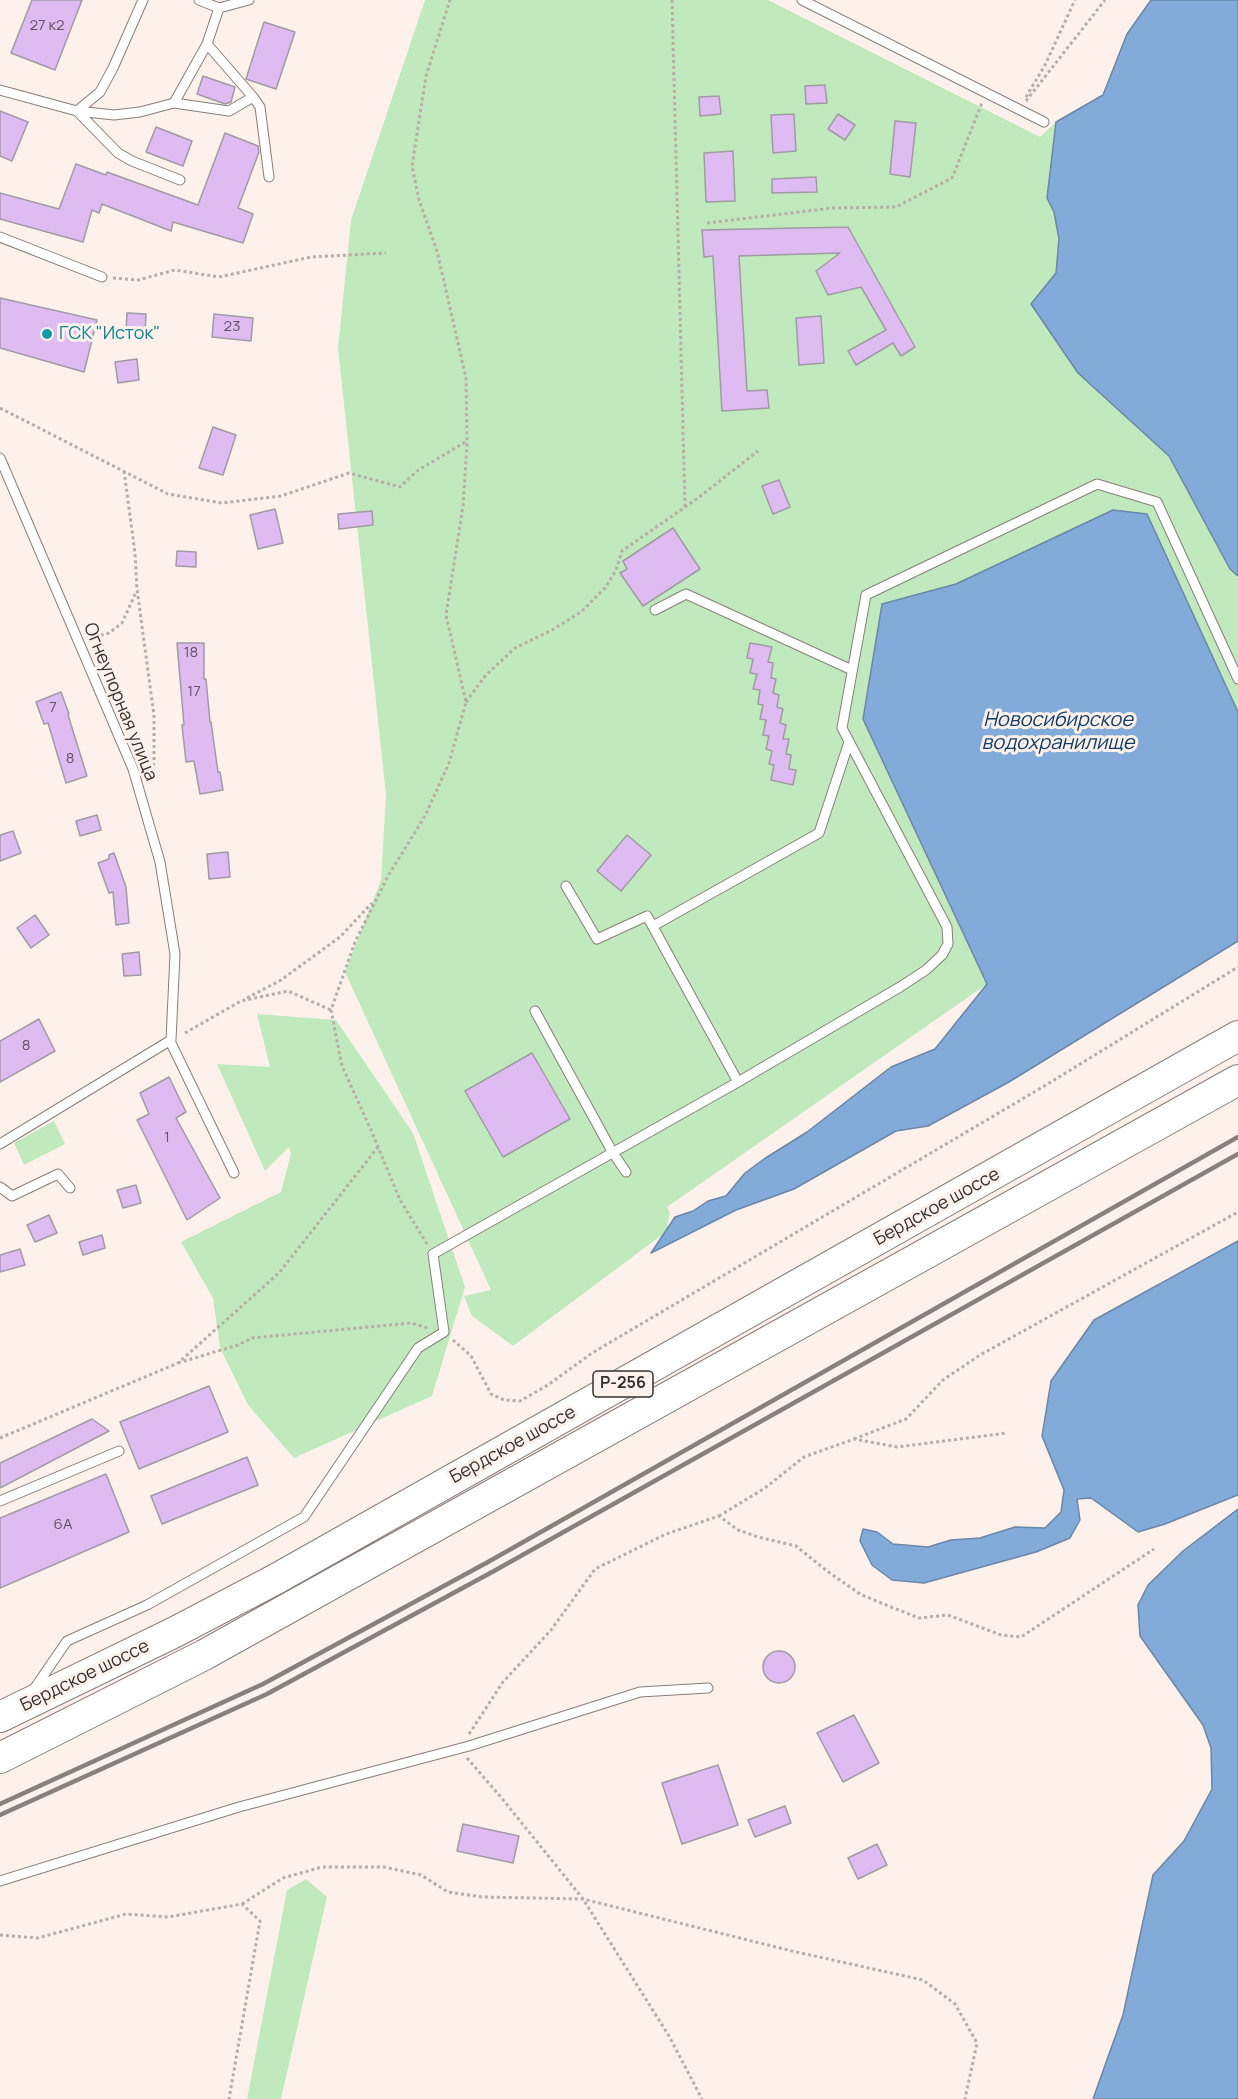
<!DOCTYPE html>
<html>
<head>
<meta charset="utf-8">
<style>
  body { margin:0 }
  canvas { display:block; background:#fef1ec }
</style>
</head>
<body>
<canvas width="1238" height="2099"></canvas>
<script>
const ctx = document.querySelector('canvas').getContext('2d');
ctx.lineJoin = 'round';
function fill(path, color) { ctx.fillStyle = color; ctx.fill(path, 'evenodd'); }
const poly = rows => new Path2D(rows.map(r => 'M' + r).join(''));
function stroke(path, color, width, dash) { ctx.strokeStyle = color; ctx.lineWidth = width; ctx.lineCap = dash ? 'butt' : 'round'; ctx.setLineDash(dash || []); ctx.stroke(path); }
function write(font, color, halo, rows, align = 'center') {
  ctx.font = font + ' Manrope,sans-serif'; ctx.lineWidth = 6; ctx.setLineDash([]); ctx.textBaseline = 'middle'; ctx.strokeStyle = halo; ctx.fillStyle = color; for (const [text, x, y, turn = 0] of rows) {
    ctx.save(); ctx.translate(x, y); ctx.rotate((+turn || 0) * Math.PI / 180); ctx.textAlign = isNaN(turn) ? turn : align; if (halo) ctx.strokeText(text, 0, 0); ctx.fillText(text, 0, 0); ctx.restore();
  }
}
fill(poly([
  [425,0,768,0,1040,137,1056,122,1047,198,1054,211,1059,239,1056,273,1031,304,1078,373,1169,456,1230,569,1238,576,1238,712,1147,514,1113,510,956,584,882,604,863,719,987,984,667,1207,670,1213,666,1232,513,1346,472,1316,464,1296,491,1290,345,972,381,880,386,795,338,348,351,220],
  [257,1014,336,1020,413,1133,465,1287,432,1396,294,1458,248,1405,220,1348,213,1298,181,1242,281,1192,291,1154,289,1147,265,1171,217,1064,270,1067],
  [54,1121,65,1144,24,1165,14,1143],
  [306,1879,327,1897,281,2099,247,2099,287,1890]
]), '#c0eabd');
const water = poly([
  [1151,0,1238,0,1238,576,1230,569,1169,456,1078,373,1031,304,1056,273,1059,239,1054,212,1047,198,1056,122,1103,95,1127,34,1151,0],
  [1113,510,1147,514,1238,712,1238,941,1009,1082,928,1126,896,1131,794,1189,736,1210,651,1253,675,1217,693,1211,708,1201,726,1196,745,1173,764,1159,807,1132,891,1067,935,1049,987,984,863,719,882,604,956,584,1113,510],
  [1238,1241,1238,1495,1165,1524,1138,1532,1091,1498,1077,1499,1080,1520,1070,1538,1036,1552,924,1583,892,1580,872,1565,860,1541,863,1529,877,1532,893,1544,928,1547,951,1540,980,1538,1015,1527,1045,1528,1061,1512,1064,1490,1042,1436,1051,1381,1094,1320,1238,1241],
  [1238,1509,1238,2099,1093,2099,1123,2015,1153,1875,1184,1841,1212,1789,1211,1748,1203,1725,1140,1636,1138,1605,1148,1585,1183,1551,1238,1509]
]);
fill(water, '#82abda');
stroke(water, '#6b86a6', 1.5);
const building = poly([
  [32,0,82,0,55,70,11,53,32,0],
  [264,22,295,32,276,89,246,79,264,22],
  [203,76,235,87,231,102,225,104,197,94,203,76],
  [825,85,827,103,806,104,805,86,825,85],
  [719,96,721,114,700,116,699,97,719,96],
  [0,111,28,122,12,161,0,156,0,111],
  [794,114,796,151,773,153,771,115,794,114],
  [838,114,855,125,845,140,828,129,838,114],
  [895,121,916,123,910,177,890,174,895,121],
  [156,127,192,141,183,166,146,152,156,127],
  [225,133,258,146,259,152,238,208,253,214,243,243,173,222,171,231,102,204,99,213,92,210,83,242,0,219,0,193,59,209,76,164,106,175,107,172,198,205,225,133],
  [733,151,735,201,706,202,704,153,733,151],
  [816,177,817,192,772,193,772,179,816,177],
  [848,227,915,347,901,356,893,343,856,365,848,351,886,330,861,287,828,295,816,271,840,253,739,256,747,391,767,390,769,408,722,411,713,256,704,257,702,230,848,227],
  [0,298,97,320,84,372,0,348,0,298],
  [127,313,146,314,145,332,126,331,127,313],
  [214,314,253,318,251,341,212,337,214,314],
  [821,316,824,363,799,365,796,318,821,316],
  [137,359,139,380,118,383,115,362,137,359],
  [213,427,236,435,223,475,199,468,213,427],
  [779,480,790,507,773,514,762,486,779,480],
  [275,509,283,543,258,549,250,515,275,509],
  [372,511,373,525,339,529,338,514,372,511],
  [673,528,700,569,643,606,620,573,627,569,623,561,673,528],
  [177,551,196,552,196,567,176,566,177,551],
  [177,643,204,643,204,679,206,679,210,722,211,722,218,772,220,772,223,790,200,794,194,761,186,762,182,725,184,725,177,643],
  [750,643,772,647,768,662,773,663,771,678,776,679,773,693,779,695,777,707,783,709,780,723,786,725,783,739,789,739,786,754,791,755,789,769,796,770,793,785,771,780,774,765,769,764,772,751,766,749,769,736,763,735,766,720,760,719,763,705,758,704,760,690,753,689,757,674,750,673,753,659,747,658,750,643],
  [61,692,69,714,68,715,87,776,66,783,48,723,44,724,36,702,61,692],
  [97,815,101,830,80,836,76,821,97,815],
  [13,831,21,853,0,861,0,835,13,831],
  [627,835,651,855,621,891,597,871,627,835],
  [228,852,230,877,209,879,207,854,228,852],
  [114,853,126,887,129,923,116,925,113,892,109,893,98,863,109,859,109,855,114,853],
  [35,915,49,935,31,948,17,928,35,915],
  [139,952,141,975,124,976,122,954,139,952],
  [39,1019,55,1051,0,1082,0,1041,39,1019],
  [532,1053,570,1119,503,1157,465,1091,532,1053],
  [169,1077,186,1112,176,1118,220,1198,187,1220,137,1120,149,1114,140,1093,169,1077],
  [136,1185,141,1203,123,1208,117,1190,136,1185],
  [49,1215,57,1233,35,1242,27,1225,49,1215],
  [102,1235,105,1248,83,1255,79,1242,102,1235],
  [20,1249,25,1265,0,1272,0,1255,20,1249],
  [209,1386,228,1432,139,1469,120,1422,209,1386],
  [92,1419,109,1431,0,1488,0,1463,92,1419],
  [247,1457,258,1485,162,1524,151,1496,247,1457],
  [106,1474,129,1532,0,1588,0,1518,106,1474],
  '763 1667a16 16 0 1 1 32 0a16 16 0 1 1-32 0Z',
  [854,1715,879,1763,843,1782,817,1733,854,1715],
  [718,1765,738,1825,682,1844,662,1783,718,1765],
  [785,1806,791,1823,755,1837,748,1820,785,1806],
  [463,1824,519,1836,513,1863,457,1851,463,1824],
  [877,1844,887,1865,858,1879,848,1858,877,1844]
]);
fill(building, '#debcf2');
stroke(building, '#a09aa3', 1.5);
const service = poly([
  [199,0,219,8],
  [802,0,1044,122],
  [207,44,219,8,249,0],
  [0,90,77,111,100,92,113,68,143,0],
  [174,103,229,111,253,97,260,107,269,177],
  [180,180,132,161,118,153,77,111,114,115,140,112,174,103,207,44,253,97],
  [0,237,102,277],
  [0,458,133,769,160,862,175,954,171,1040,0,1144],
  [655,610,686,594,852,670],
  [566,886,597,939,647,916,738,1082],
  [653,926,819,833,849,742],
  [535,1011,613,1153,626,1172],
  [170,1041,234,1173],
  [0,1187,12,1196,58,1174,70,1188],
  [0,1501,119,1451],
  [34,1689,67,1641,147,1605,304,1517,418,1348,444,1332,433,1254,738,1082,900,987,926,970,942,955,948,944,947,927,842,728,866,595,1097,484,1157,502,1238,679],
  [0,1881,239,1807,469,1746,640,1692,708,1688]
]);
const trunk = poly([
  [0,1717,175,1632,276,1579,1238,1036],
  [0,1758,204,1655,1238,1080]
]);
stroke(service, '#897d79', 11);
stroke(trunk, '#897d79', 32);
stroke(poly([
  [672,0,685,507],
  [1026,97,1045,65,1075,0],
  [1026,101,1105,0],
  [707,223,833,208,896,207,952,178,982,103],
  [113,278,138,280,175,270,219,277,311,257,386,253],
  [0,408,168,494,222,503,281,496,349,473,400,487,417,471,467,441],
  [124,471,135,553,137,589,154,716,154,762,150,782],
  [89,636,95,637,109,633,122,623,136,592],
  [466,702,485,676,515,648,552,630,581,612,605,588,616,570,622,551,698,498,758,451],
  [247,998,281,980,340,937,372,903],
  [185,1033,241,1001,288,991,331,1010],
  [427,1244,400,1200,371,1130,342,1066,331,1010,355,942,388,876,425,816,449,763,466,702,446,615,463,506,467,445,466,378,437,251,419,200,412,166,426,76,450,0],
  [453,1340,471,1356,491,1394,504,1400,520,1401,548,1385,592,1353,1046,1085,1238,967],
  [178,1363,238,1345,252,1338,411,1323,428,1328],
  [0,1438,178,1363,279,1273,378,1147],
  [854,1439,906,1419,943,1380,980,1355,1238,1212],
  [719,1516,765,1488,804,1457,854,1439,897,1447,1007,1433],
  [469,1734,503,1682,551,1630,595,1569,666,1534,719,1516,738,1530,758,1537,796,1546,827,1571,860,1594,881,1603,919,1618,948,1615,1001,1635,1021,1637,1154,1549],
  [467,1758,500,1796,583,1899,669,2036,702,2099],
  [242,1904,283,1878,322,1867,384,1867,421,1875,448,1892,482,1897,583,1899,792,1951,923,1980,955,2004,977,2043,965,2099],
  [0,1935,38,1938,126,1914,168,1917,242,1904,260,1921,229,2099]
]), '#b6aca8', 3, [3, 3]);
stroke(service, '#fff', 9);
stroke(trunk, '#fff', 30);
stroke(poly([
  [0,1804,263,1684,383,1619,488,1562,1238,1137],
  [0,1815,267,1694,494,1571,1238,1154]
]), '#89807d', 4.5);
for (const [x, y, r, color] of [
  [47,334,6,"#0f9aa8"]
]) { const dot = new Path2D(); dot.arc(x, y, r, 0, 2 * Math.PI); ctx.fillStyle = color; ctx.fill(dot); stroke(dot, '#fef1ec', 2); }
write('15px', '#5f535f', null, [
  ["27 к2",47,26],
  ["23",232,327],
  ["18",191,653],
  ["17",194,692],
  ["7",53,708],
  ["8",70,759],
  ["8",26,1046],
  ["1",167,1138],
  ["6А",63,1525]
]);
for (const [x, y, w] of [
  [623,1384,60]
]) { const box = new Path2D(); box.roundRect(x - w / 2, y - 13, w, 26, 4.5); ctx.fillStyle = '#fef1ec'; ctx.fill(box); stroke(box, '#35302e', 1.5); }
write('bold 16px', '#35302e', null, [
  ["Р-256",623,1384]
]);
write('18px', '#0d838f', '#fef1ec', [
  ["ГСК \"Исток\"",59,334]
], 'left');
write('18px', '#35302e', '#fef1ec', [
  ["Огнеупорная улица",120,702,68],
  ["Бердское шоссе",937,1207,-29],
  ["Бердское шоссе",513,1445,-29],
  ["Бердское шоссе",85,1676,-26]
]);
write('italic 20px', '#103c67', '#fef1ec', [
  ["Новосибирское",1058,720],
  ["водохранилище",1058,743]
]);
</script>
</body>
</html>
